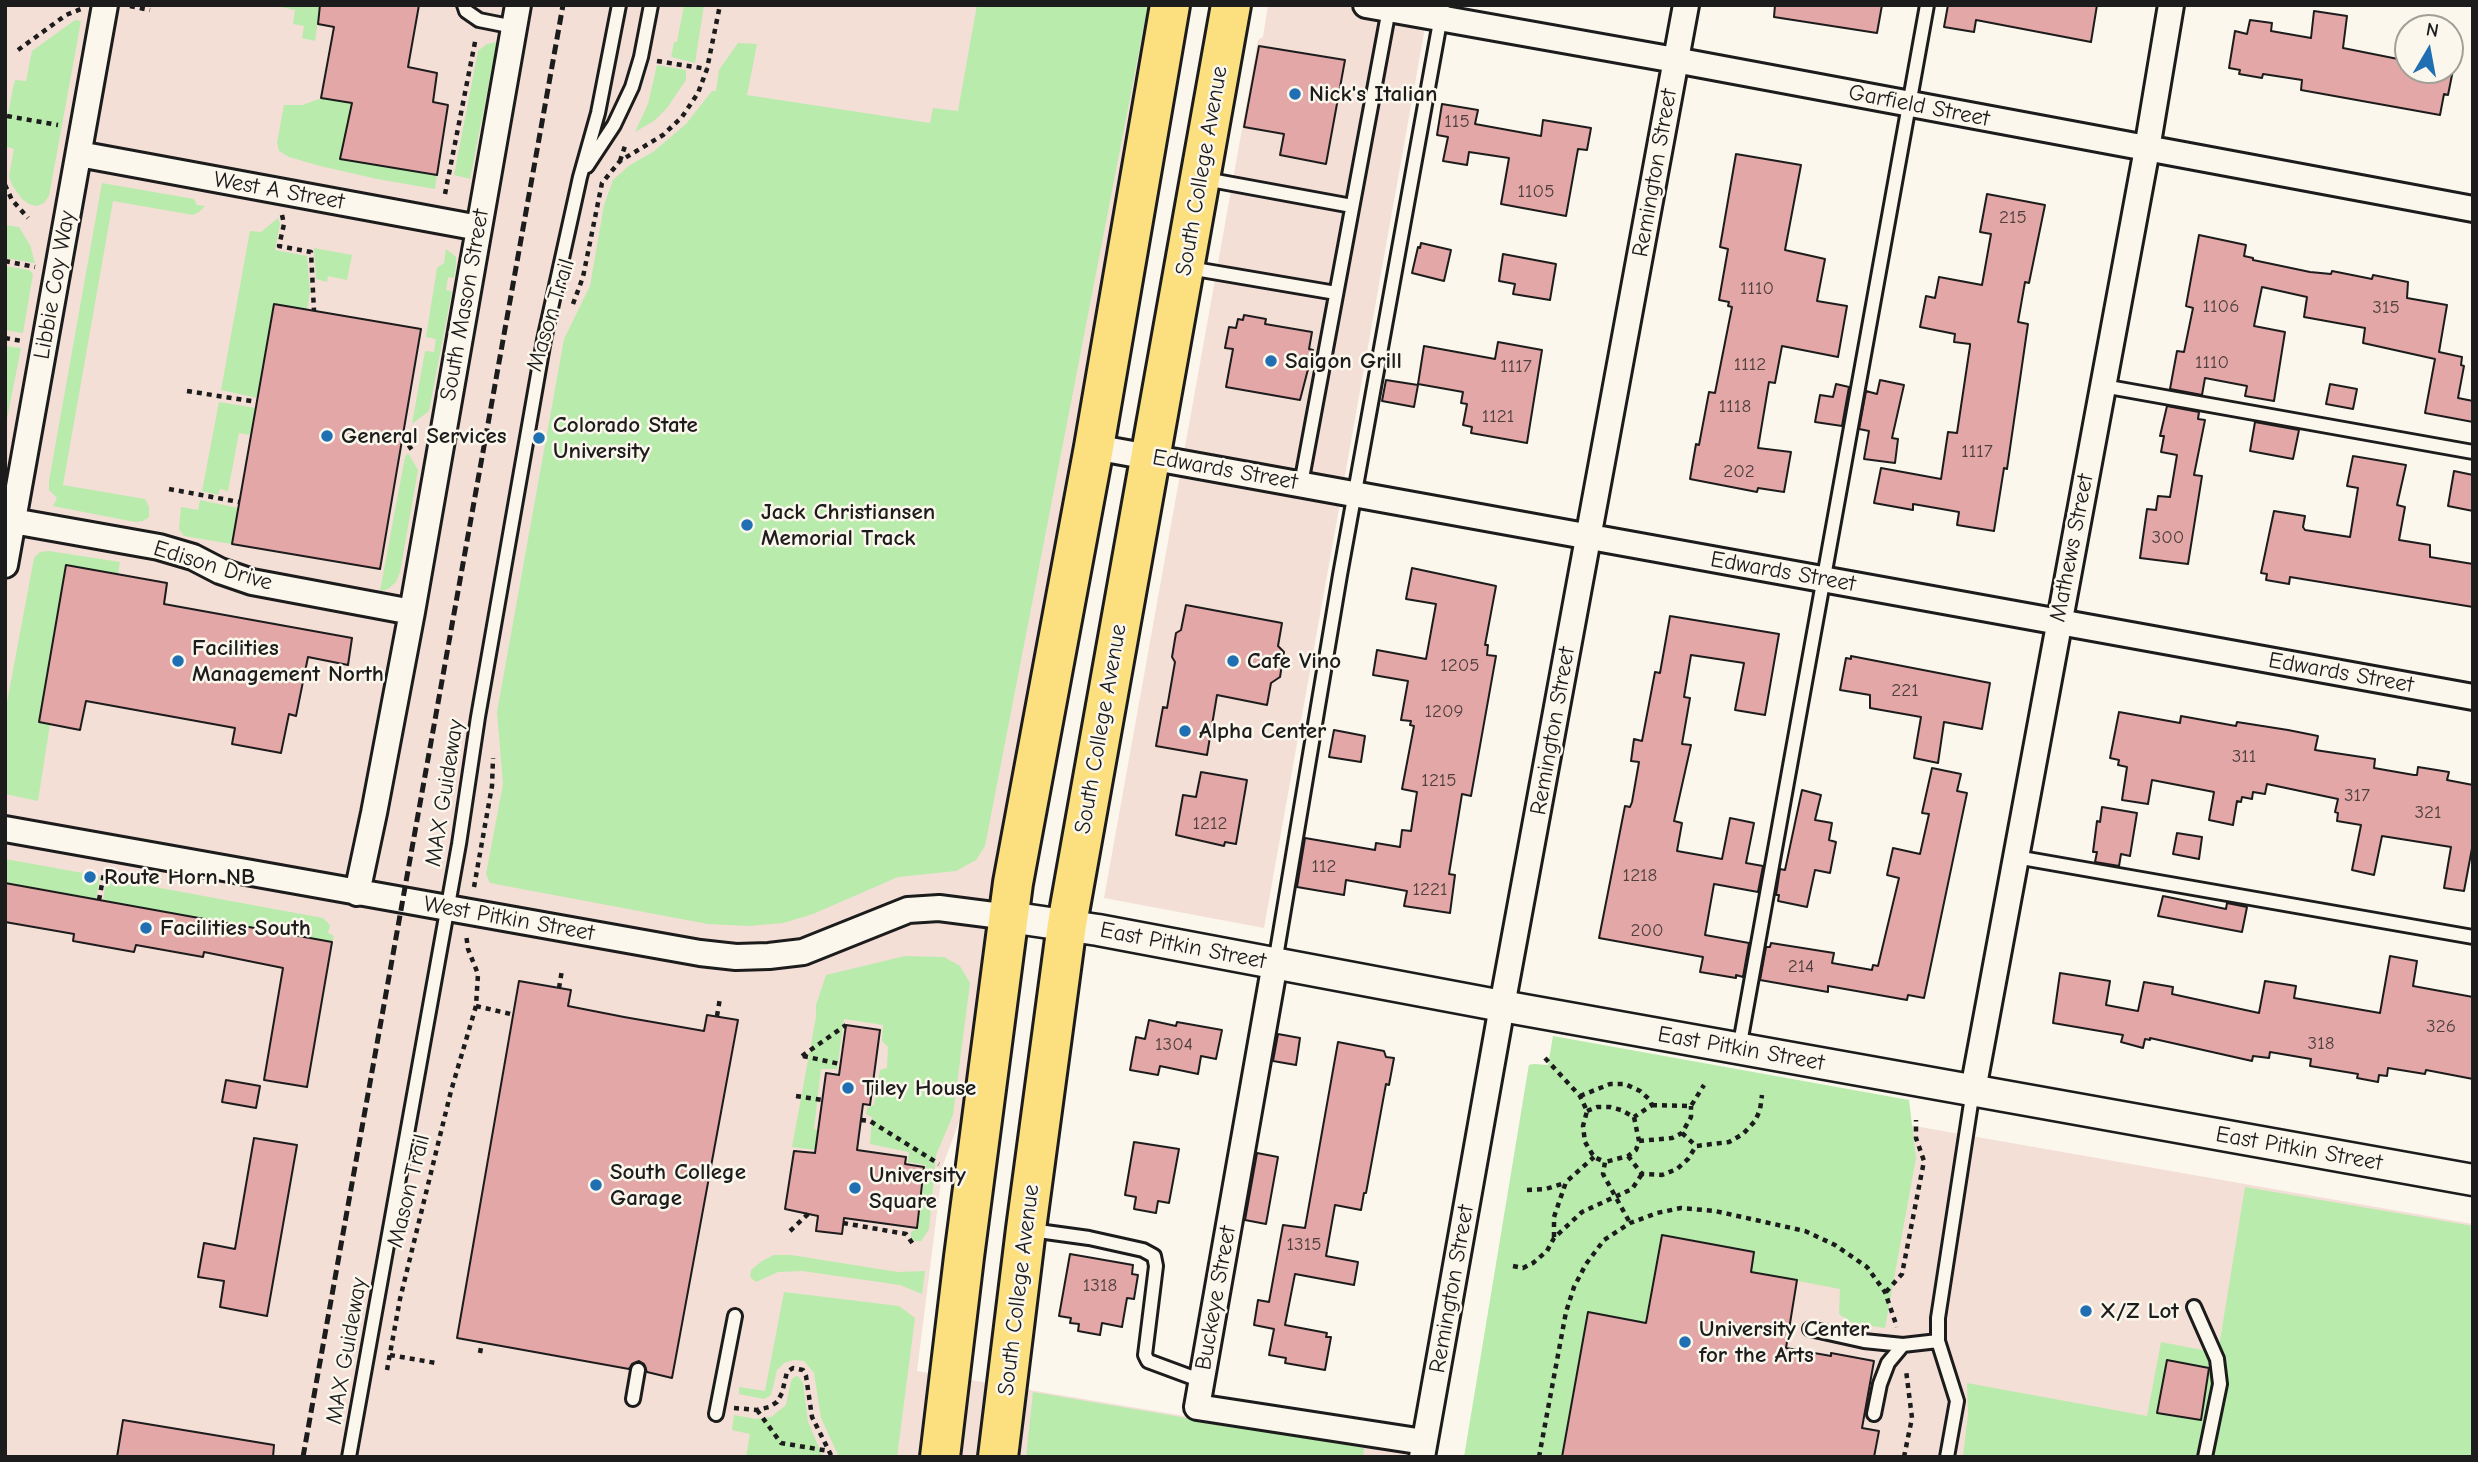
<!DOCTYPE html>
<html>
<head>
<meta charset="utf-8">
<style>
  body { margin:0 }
  #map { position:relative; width:2478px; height:1462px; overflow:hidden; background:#fbf7ec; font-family:"Comic Neue",sans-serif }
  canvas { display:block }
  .frame { position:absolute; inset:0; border:7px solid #1c1c1c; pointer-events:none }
  .north { position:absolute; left:2394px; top:14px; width:70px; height:70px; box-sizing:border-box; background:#fbf7ec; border:2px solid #a29f99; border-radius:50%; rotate:10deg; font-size:19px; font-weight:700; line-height:28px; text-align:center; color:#1c1c1c }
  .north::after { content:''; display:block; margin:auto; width:24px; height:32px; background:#1f6fb2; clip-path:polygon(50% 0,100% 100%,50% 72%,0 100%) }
</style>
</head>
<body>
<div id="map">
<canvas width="2478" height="1462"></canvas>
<div class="frame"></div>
<div class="north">N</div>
</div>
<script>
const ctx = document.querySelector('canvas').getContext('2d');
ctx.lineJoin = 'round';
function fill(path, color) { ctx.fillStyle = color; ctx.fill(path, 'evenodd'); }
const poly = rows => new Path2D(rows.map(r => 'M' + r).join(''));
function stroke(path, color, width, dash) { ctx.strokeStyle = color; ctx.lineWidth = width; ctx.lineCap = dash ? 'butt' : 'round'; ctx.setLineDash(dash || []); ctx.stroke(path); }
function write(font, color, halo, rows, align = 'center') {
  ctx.font = font + ' "Comic Neue",sans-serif'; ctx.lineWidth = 5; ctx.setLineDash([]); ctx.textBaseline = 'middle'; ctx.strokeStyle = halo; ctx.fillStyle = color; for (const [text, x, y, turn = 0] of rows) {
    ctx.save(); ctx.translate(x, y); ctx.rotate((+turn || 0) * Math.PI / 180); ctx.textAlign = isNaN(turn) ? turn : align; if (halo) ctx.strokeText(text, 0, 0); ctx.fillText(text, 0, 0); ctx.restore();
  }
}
fill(poly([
  [5,5,1151,5,995,871,962,1114,943,1165,917,1371,1429,1457,5,1457],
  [1268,5,1429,5,1264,928,1104,898,1258,40,1263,37],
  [1534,1064,1548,1066,1561,1064,2473,1224,2473,1457,1465,1457,1526,1082,1529,1065]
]), '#f4dfd7');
fill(poly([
  [271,5,320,5,315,41,302,38,304,26,293,24,295,10],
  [684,5,704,5,695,63,671,57,674,42,677,42],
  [977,5,1148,5,985,846,976,860,956,871,898,877,813,914,783,923,748,926,708,924,490,883,486,874,503,784,497,712,564,339,590,286,604,205,613,180,630,165,653,152,686,124,712,91,716,91,719,70,738,43,757,44,747,95,930,123,933,108,958,111],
  [75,20,81,21,49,196,44,203,37,206,29,204,22,199,12,185,9,176,14,149,5,146,5,130,13,88,15,80,26,81,32,51],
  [497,42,470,179,454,175,478,51,487,44],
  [657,65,686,70,686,80,667,108,654,121,635,132,648,104],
  [322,98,352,103,341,158,437,175,435,189,377,179,320,166,289,157,279,151,277,143,284,105,302,105],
  [102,183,194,199,197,205,205,206,199,212,193,215,113,201,63,485,145,499,149,507,149,517,143,521,135,522,53,506,57,498,49,490,49,481],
  [278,218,280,224,275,250,307,256,310,292,307,309,274,304,258,398,221,390,250,231,261,232],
  [5,225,19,227,30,245,35,263,5,258],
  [314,248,352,255,347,280,328,276,327,282,316,279],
  [446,249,456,257,456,265,454,278,448,277,446,290,452,291,429,411,412,424,425,351,434,352,436,339,426,337,437,268,444,263],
  [5,266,29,270,33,274,23,333,5,330],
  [5,346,21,348,5,429],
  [219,402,256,408,251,435,239,433,228,491,220,489,218,495,202,491],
  [408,453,418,470,400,572,396,582,388,589,380,591,405,457],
  [200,500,238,508,232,544,184,536,179,529,181,507,198,510],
  [49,551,120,562,118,575,66,565,39,721,50,724,38,801,5,794,5,713,34,558,40,552],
  [5,859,100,876,96,900,5,883],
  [106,878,323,918,330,925,328,933,334,936,332,942,103,901],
  [905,956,944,957,960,966,970,983,953,1115,936,1155,929,1229,921,1241,915,1241,911,1238,911,1232,918,1228,926,1165,908,1162,909,1152,870,1144,872,1117,866,1114,867,1108,874,1105,880,1070,887,1068,888,1047,882,1041,883,1025,844,1019,837,1069,821,1069,814,1129,843,1135,841,1153,792,1147,816,1017,816,1005,826,975],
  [1553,1036,1909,1100,1916,1158,1885,1328,1852,1323,1839,1314,1840,1289,1751,1272,1754,1252,1646,1323,1588,1313,1562,1457,1464,1457,1529,1065,1534,1064,1548,1065],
  [2245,1187,2473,1226,2473,1457,1963,1457,1968,1414,1967,1383,2147,1416,2161,1342,2218,1353],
  [774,1255,791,1255,898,1272,925,1271,922,1294,900,1285,802,1271,778,1272,756,1282,750,1277,751,1270,762,1261],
  [784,1292,899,1306,915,1318,897,1457,839,1457,821,1418,814,1373,804,1361,794,1360,784,1363,777,1370,771,1395,764,1399,739,1394,739,1387,765,1391],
  [798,1376,803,1383,808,1422,823,1457,746,1457,750,1434,732,1430,734,1415,756,1419,771,1417,786,1405,791,1381,794,1377],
  [1033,1392,1364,1448,1363,1457,1026,1457]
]), '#b8ebac');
const building = poly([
  [320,5,419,5,408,67,437,73,433,102,448,105,437,175,340,159,352,103,321,98,334,27,318,24,320,5],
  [1775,5,1882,5,1877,33,1774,17,1775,5],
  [1948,5,2097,5,2091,42,1976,20,1974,32,1944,27,1948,5],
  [2314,11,2347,16,2343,48,2408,61,2408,70,2453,70,2448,95,2444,94,2440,115,2301,90,2302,80,2263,74,2262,78,2239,74,2240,70,2229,68,2235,31,2247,34,2250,20,2272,23,2271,31,2311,38,2314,11],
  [1259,46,1345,60,1326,164,1280,155,1284,134,1244,127,1259,46],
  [1442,104,1478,110,1475,124,1541,136,1543,120,1591,128,1587,150,1578,149,1566,216,1501,204,1509,158,1469,152,1467,165,1443,161,1448,137,1437,135,1442,104],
  [1736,154,1801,165,1785,250,1825,259,1817,301,1847,306,1838,357,1782,346,1775,383,1769,382,1758,448,1791,452,1784,492,1758,488,1757,492,1690,479,1696,444,1699,445,1709,392,1715,393,1732,307,1728,306,1729,302,1719,300,1728,249,1720,247,1736,154],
  [1987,194,2045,205,2029,283,2025,282,2018,322,2028,324,2007,469,2004,468,1994,531,1957,525,1959,512,1913,504,1913,510,1874,503,1881,468,1941,479,1948,432,1957,433,1970,346,1970,344,1954,342,1955,334,1920,327,1926,296,1935,298,1939,277,1982,285,1991,234,1980,232,1987,194],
  [2199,235,2246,245,2244,256,2253,258,2253,260,2310,272,2331,274,2332,271,2372,279,2373,275,2408,282,2407,298,2447,305,2439,352,2462,357,2461,365,2464,366,2458,398,2473,401,2473,422,2425,413,2435,359,2363,343,2365,328,2304,317,2307,297,2262,287,2254,326,2285,332,2274,401,2245,396,2247,386,2205,378,2202,395,2170,389,2177,351,2184,352,2193,308,2186,306,2199,235],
  [1421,243,1451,250,1444,281,1412,273,1418,247,1420,248,1421,243],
  [1503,254,1556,264,1550,300,1513,294,1515,284,1499,281,1503,254],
  [274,304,421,329,380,569,232,544,274,304],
  [1244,315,1266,319,1265,324,1312,332,1309,349,1313,350,1300,400,1226,387,1233,349,1225,348,1229,327,1236,328,1238,319,1243,320,1244,315],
  [1498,342,1542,350,1527,443,1471,433,1472,427,1463,425,1467,404,1461,403,1463,392,1418,384,1424,346,1495,359,1498,342],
  [1386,380,1418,385,1414,407,1382,401,1386,380],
  [1880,380,1904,385,1892,438,1898,439,1895,463,1864,459,1869,431,1859,429,1866,391,1877,394,1880,380],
  [1836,384,1849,387,1842,426,1815,422,1820,395,1833,397,1836,384],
  [2330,384,2357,389,2353,409,2326,404,2330,384],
  [2167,406,2199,412,2198,419,2205,420,2194,475,2202,476,2188,564,2140,558,2147,509,2156,510,2158,496,2170,497,2177,455,2161,452,2164,436,2160,436,2167,406],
  [2255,422,2299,430,2293,459,2250,451,2255,422],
  [2353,456,2406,465,2397,505,2405,507,2399,540,2430,545,2430,557,2473,564,2473,607,2290,577,2289,584,2266,580,2267,574,2261,573,2274,511,2305,516,2303,527,2305,530,2350,537,2358,488,2347,486,2353,456],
  [2454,471,2473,475,2473,511,2448,506,2454,471],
  [66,565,167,583,164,604,352,638,348,665,308,657,296,716,289,714,281,753,232,744,235,728,86,701,80,730,39,722,66,565],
  [1412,568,1496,586,1485,645,1488,645,1487,655,1496,656,1471,796,1462,794,1449,874,1455,875,1450,913,1404,906,1407,891,1346,880,1344,895,1297,887,1305,838,1375,850,1376,843,1400,847,1402,830,1411,831,1417,792,1402,789,1414,726,1410,725,1411,721,1401,720,1408,681,1373,675,1377,650,1426,659,1436,604,1406,599,1412,568],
  [1186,605,1282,623,1278,646,1284,652,1280,677,1271,683,1267,705,1217,695,1207,755,1156,746,1163,707,1167,708,1175,662,1172,657,1176,633,1181,630,1186,605],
  [1670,616,1779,634,1765,715,1735,710,1744,663,1691,655,1684,697,1690,698,1682,744,1691,745,1674,821,1682,823,1677,851,1722,859,1730,818,1754,823,1746,863,1763,866,1758,892,1714,884,1705,935,1749,943,1743,977,1736,975,1736,978,1700,972,1703,957,1599,938,1625,806,1630,807,1632,802,1639,762,1631,761,1634,739,1642,741,1655,672,1660,673,1670,616],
  [1851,656,1990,683,1982,729,1944,722,1938,763,1914,758,1921,717,1870,708,1870,695,1840,690,1846,658,1851,659,1851,656],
  [2119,712,2180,723,2181,716,2236,726,2237,722,2288,730,2318,736,2315,750,2375,759,2374,768,2414,775,2417,775,2418,767,2449,772,2447,780,2473,785,2473,843,2464,891,2444,888,2451,847,2382,836,2374,875,2352,870,2361,825,2337,821,2338,813,2335,812,2338,799,2267,784,2265,794,2253,792,2252,799,2242,797,2241,802,2237,801,2233,825,2209,820,2214,792,2152,780,2148,804,2122,800,2127,767,2118,765,2119,760,2110,758,2119,712],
  [1334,730,1365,736,1361,762,1329,757,1334,730],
  [1932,768,1961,774,1957,791,1967,793,1924,998,1908,995,1907,1000,1828,986,1828,992,1760,980,1766,947,1770,947,1771,943,1834,953,1832,963,1872,970,1873,965,1878,966,1899,878,1887,875,1893,848,1920,854,1929,814,1922,813,1932,768],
  [1201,772,1247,780,1236,844,1225,842,1224,846,1176,835,1183,795,1196,797,1201,772],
  [1802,790,1821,795,1815,820,1832,823,1829,840,1836,842,1830,873,1815,870,1807,907,1778,901,1779,895,1776,895,1780,869,1785,870,1802,790],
  [2102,807,2137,813,2130,856,2121,854,2119,866,2095,862,2097,852,2093,852,2097,821,2100,822,2102,807],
  [2177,833,2202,837,2199,859,2173,854,2177,833],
  [5,883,332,942,307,1087,264,1080,283,968,204,952,203,957,136,945,134,952,73,941,74,934,5,922,5,883],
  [2163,896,2226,909,2227,903,2247,907,2242,932,2158,916,2163,896],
  [2390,956,2417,961,2413,986,2473,997,2473,1079,2426,1070,2425,1074,2388,1068,2387,1076,2379,1075,2378,1082,2357,1078,2358,1074,2310,1066,2311,1059,2270,1052,2269,1058,2253,1056,2252,1061,2150,1038,2150,1040,2145,1039,2143,1048,2121,1042,2123,1035,2053,1023,2060,973,2110,981,2106,1005,2138,1011,2144,982,2173,987,2172,994,2259,1013,2265,981,2296,986,2294,998,2380,1013,2390,956],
  [519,981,571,990,568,1006,624,1017,704,1031,707,1015,738,1020,672,1378,647,1372,644,1364,639,1361,632,1364,629,1369,457,1338,519,981],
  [1149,1020,1176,1026,1177,1022,1222,1030,1216,1059,1201,1056,1198,1074,1160,1066,1158,1075,1130,1070,1136,1037,1145,1039,1149,1020],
  [846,1025,880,1030,870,1105,863,1104,857,1150,906,1157,905,1164,924,1167,917,1228,844,1218,842,1234,816,1231,818,1216,785,1209,794,1151,815,1153,826,1073,839,1075,846,1025],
  [1278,1034,1300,1038,1296,1065,1273,1061,1278,1034],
  [1338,1042,1384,1051,1386,1057,1394,1058,1389,1085,1386,1084,1366,1193,1364,1193,1361,1210,1335,1205,1326,1256,1358,1262,1354,1285,1295,1274,1285,1325,1327,1333,1326,1337,1331,1337,1325,1370,1285,1363,1286,1358,1269,1355,1274,1329,1254,1325,1258,1300,1269,1302,1283,1225,1305,1228,1338,1042],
  [226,1080,260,1086,256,1108,222,1102,226,1080],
  [254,1138,297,1145,267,1316,220,1307,224,1281,198,1277,204,1243,235,1249,254,1138],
  [1134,1142,1179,1149,1169,1203,1158,1201,1156,1213,1134,1209,1136,1197,1125,1195,1134,1142],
  [1257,1153,1278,1157,1266,1224,1245,1220,1257,1153],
  [1662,1235,1754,1252,1751,1272,1797,1280,1786,1348,1831,1356,1831,1353,1874,1361,1862,1428,1879,1431,1874,1457,1562,1457,1588,1312,1646,1323,1662,1235],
  [1070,1254,1133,1265,1132,1274,1138,1275,1134,1299,1127,1298,1122,1327,1102,1323,1100,1335,1078,1331,1079,1324,1070,1323,1071,1318,1059,1316,1070,1254],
  [2167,1360,2209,1368,2201,1420,2157,1413,2167,1360],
  [123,1420,274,1445,273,1457,117,1457,123,1420]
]);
fill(building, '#e2a7a6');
stroke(building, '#1c1c1c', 2);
const service = poly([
  [464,5,466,11,479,20,514,27],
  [587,166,614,125,632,87,641,57,651,5],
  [1205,179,1352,206],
  [1189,268,1336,293],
  [2103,386,2473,452],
  [1301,484,1389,9],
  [2016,857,2473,937],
  [1275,963,1340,575,1443,5],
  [1739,1049,1927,5],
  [1031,1230,1089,1238,1143,1250,1154,1256,1156,1266,1145,1355,1148,1361,1202,1381],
  [2194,1307,2217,1359,2220,1384,2205,1457],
  [1810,1329,1864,1341,1903,1345,1938,1341],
  [633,1399,638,1370],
  [716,1414,735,1316],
  [1874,1414,1880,1384,1888,1363,1903,1345],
  [349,1457,459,844,478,717,544,340,580,177,598,113,619,5],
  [1947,1457,1957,1401,1938,1341,1938,1318,1973,1090]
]);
const minor = poly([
  [1366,5,1675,60,2473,209],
  [79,154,479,228],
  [1094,447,2473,697],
  [13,521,159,547,193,557,220,571,252,582,412,612],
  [5,565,105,5],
  [5,829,700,953,736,957,769,956,803,952,908,910,939,908,1009,917],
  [357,893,374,813,412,612,518,5],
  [1275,963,1197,1407,1424,1442],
  [1973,1090,2147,149,2171,5],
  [1422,1457,1502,1006,1686,5]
]);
const tertiary = poly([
  [1009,917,1098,930,1502,1006,2473,1180]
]);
const trunk = poly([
  [940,1457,964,1257,1013,883,1094,447,1170,5],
  [998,1457,1026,1229,1067,924,1231,5]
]);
stroke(service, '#1c1c1c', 18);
stroke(minor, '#1c1c1c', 30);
stroke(tertiary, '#1c1c1c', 35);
stroke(trunk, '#1c1c1c', 44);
stroke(poly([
  [130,6,150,10],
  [18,50,66,15,81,9],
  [657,61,707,69],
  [7,116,58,125],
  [620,161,626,143],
  [5,185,12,200,28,218],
  [445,194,476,37],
  [282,215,284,224,279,246,311,252,314,311],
  [5,261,35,267],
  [573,304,583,277,602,183,620,161,663,135,682,117,698,93,707,69,720,5],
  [5,338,22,341],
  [187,391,257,402],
  [403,437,414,453],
  [405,437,421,425],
  [169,489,239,502],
  [474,887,492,786,493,758],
  [99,900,104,873],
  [559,988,562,970],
  [476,1006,515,1015],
  [717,1016,720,998],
  [802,1056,846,1025],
  [803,1056,840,1064],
  [1545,1058,1580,1096,1587,1111,1583,1126,1585,1142,1594,1157,1605,1162,1603,1174,1630,1223],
  [796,1096,822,1100],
  [1580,1096,1610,1084,1625,1084,1640,1091,1650,1100,1652,1105,1634,1117],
  [1652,1105,1691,1106,1704,1085],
  [1587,1111,1597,1107,1610,1107,1621,1110,1634,1117,1639,1141,1636,1150,1628,1156,1605,1162],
  [861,1120,870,1121,939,1164],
  [1682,1133,1696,1146,1729,1142,1743,1134,1755,1121,1760,1110,1762,1095],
  [1639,1141,1672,1138,1682,1133,1691,1117,1691,1106],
  [1628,1156,1642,1174,1662,1175,1677,1169,1688,1159,1696,1146],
  [1527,1190,1546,1189,1565,1183],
  [843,1223,906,1234,915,1247],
  [790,1231,808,1214],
  [1554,1237,1554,1217,1566,1182,1594,1157],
  [1513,1266,1523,1268,1533,1263,1547,1251,1554,1238,1582,1212,1632,1189,1642,1174],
  [1886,1292,1902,1274,1924,1161,1916,1138,1916,1120],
  [480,1353,482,1342],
  [390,1355,436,1363],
  [387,1370,400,1299,451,1091,476,1006,478,974,468,949,466,934],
  [734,1408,757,1410,769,1407,777,1402,782,1393,787,1372,793,1368,803,1370,806,1376,812,1417,832,1457],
  [757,1410,781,1443,829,1451],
  [1539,1457,1566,1312,1574,1287,1586,1264,1604,1240,1630,1223,1657,1213,1681,1208,1715,1211,1805,1231,1835,1245,1867,1267,1885,1292,1897,1327],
  [1904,1457,1912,1418,1906,1370]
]), '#1c1c1c', 4.5, [5, 5]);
stroke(service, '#fbf7ec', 12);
stroke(minor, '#fbf7ec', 24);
stroke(tertiary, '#fbf7ec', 30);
stroke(trunk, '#fce080', 38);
stroke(poly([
  [303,1457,563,5]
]), '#1c1c1c', 5, [10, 5]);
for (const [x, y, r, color] of [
  [1295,94,7,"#1f6fb2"],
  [1271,361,7,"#1f6fb2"],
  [327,436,7,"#1f6fb2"],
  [539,438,7,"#1f6fb2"],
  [747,525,7,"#1f6fb2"],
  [178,661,7,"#1f6fb2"],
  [1233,661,7,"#1f6fb2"],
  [1185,731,7,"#1f6fb2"],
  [90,877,7,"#1f6fb2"],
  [146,928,7,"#1f6fb2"],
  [848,1088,7,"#1f6fb2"],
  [596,1185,7,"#1f6fb2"],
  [855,1188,7,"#1f6fb2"],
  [2086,1311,7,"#1f6fb2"],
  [1685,1342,7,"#1f6fb2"]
]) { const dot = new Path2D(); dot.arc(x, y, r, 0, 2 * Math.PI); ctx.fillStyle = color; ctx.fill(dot); stroke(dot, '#fbf7ec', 2.5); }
write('19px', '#4e3f3e', null, [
  ["115",1457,122],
  ["1105",1536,192],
  ["215",2013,218],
  ["1110",1757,289],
  ["1106",2221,307],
  ["315",2386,308],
  ["1110",2212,363],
  ["1112",1750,365],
  ["1117",1516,367],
  ["1118",1735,407],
  ["1121",1498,417],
  ["1117",1977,452],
  ["202",1739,472],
  ["300",2168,538],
  ["1205",1460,666],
  ["221",1905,691],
  ["1209",1444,712],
  ["311",2244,757],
  ["1215",1439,781],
  ["317",2357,796],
  ["321",2428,813],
  ["1212",1210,824],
  ["112",1324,867],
  ["1218",1640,876],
  ["1221",1430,890],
  ["200",1647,931],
  ["214",1801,967],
  ["326",2441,1027],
  ["318",2321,1044],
  ["1304",1174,1045],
  ["1315",1304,1245],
  ["1318",1100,1286]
]);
write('bold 23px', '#1c1c1c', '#fbf7ec', [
  ["Nick's Italian",1309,94],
  ["Saigon Grill",1285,361],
  ["Colorado State",553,425],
  ["University",553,451],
  ["General Services",341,436],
  ["Jack Christiansen",761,512],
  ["Memorial Track",761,538],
  ["Facilities",192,648],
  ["Management North",192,674],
  ["Cafe Vino",1247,661],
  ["Alpha Center",1199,731],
  ["Route Horn NB",104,877],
  ["Facilities South",160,928],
  ["Tiley House",862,1088],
  ["South College",610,1172],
  ["Garage",610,1198],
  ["University",869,1175],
  ["Square",869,1201],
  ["X/Z Lot",2100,1311],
  ["University Center",1699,1329],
  ["for the Arts",1699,1355]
], 'left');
write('23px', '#1c1c1c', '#fbf7ec', [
  ["Garfield Street",1919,106,11],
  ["South College Avenue",1202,171,-80],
  ["Remington Street",1655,173,-80],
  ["West A Street",279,191,10],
  ["Libbie Coy Way",55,285,-80],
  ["South Mason Street",465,305,-80],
  ["Mason Trail",551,315,-73],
  ["Edwards Street",1225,470,10],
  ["Mathews Street",2072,548,-79],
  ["Edison Drive",213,566,17],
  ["Edwards Street",1783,572,10],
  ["Edwards Street",2341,673,10],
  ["South College Avenue",1101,729,-80],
  ["Remington Street",1553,731,-80],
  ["MAX Guideway",445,793,-81],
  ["West Pitkin Street",509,919,10],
  ["East Pitkin Street",1183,946,11],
  ["East Pitkin Street",1741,1049,10],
  ["East Pitkin Street",2299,1149,10],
  ["Mason Trail",409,1191,-76],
  ["Remington Street",1452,1289,-80],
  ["South College Avenue",1019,1290,-83],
  ["Buckeye Street",1216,1298,-80],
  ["MAX Guideway",347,1351,-80]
]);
</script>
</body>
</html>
